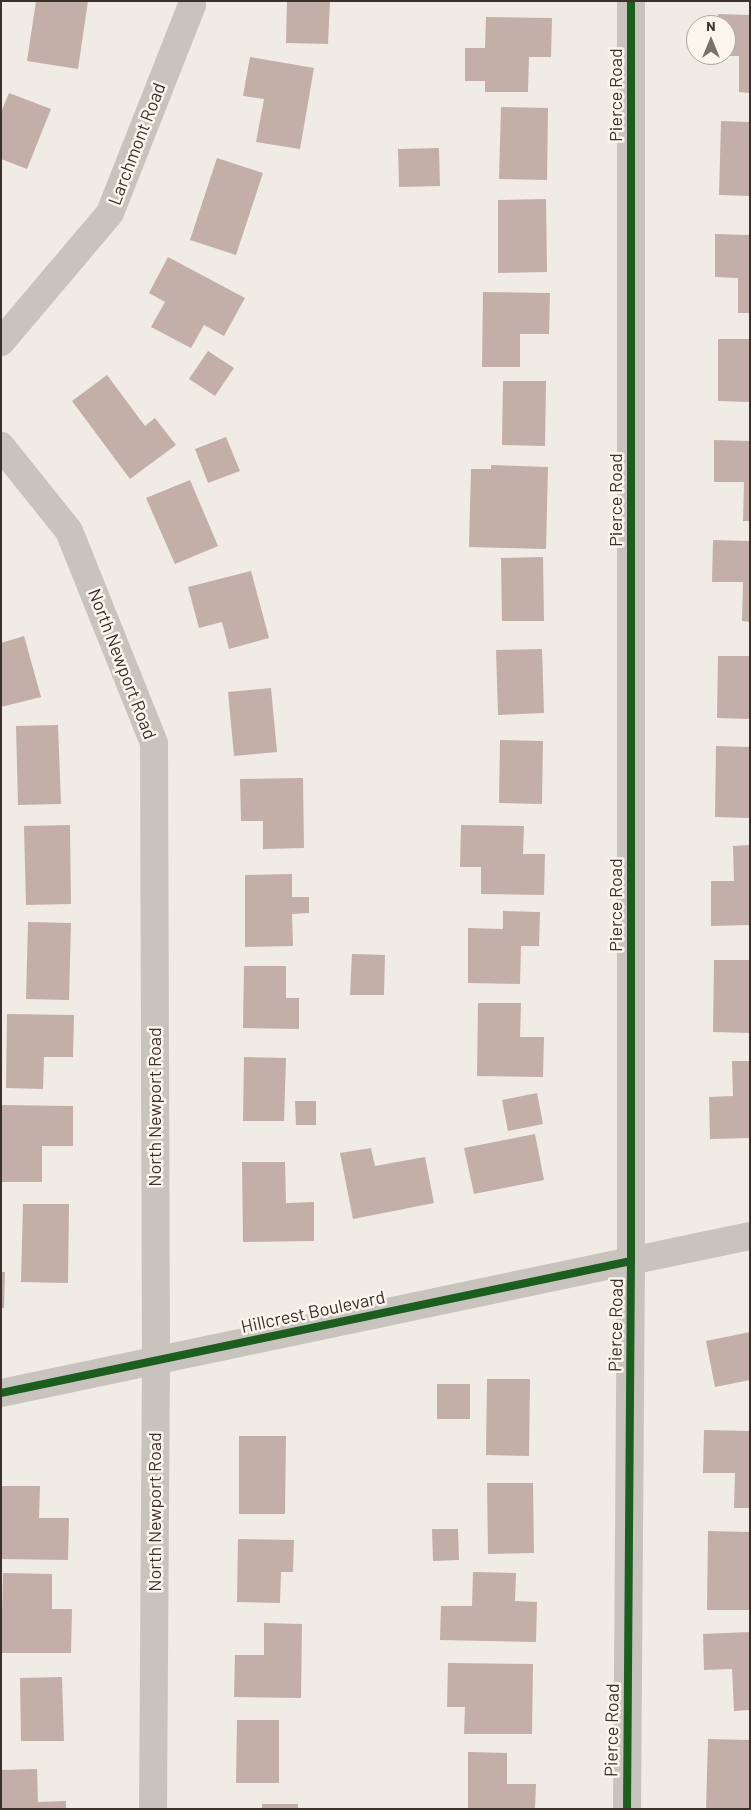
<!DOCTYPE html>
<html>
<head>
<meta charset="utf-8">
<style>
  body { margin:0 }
  #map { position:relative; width:751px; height:1810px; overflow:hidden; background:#f0ebe5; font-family:Barlow,sans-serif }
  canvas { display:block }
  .frame { position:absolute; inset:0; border:2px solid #3b302b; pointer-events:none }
  .north { position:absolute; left:686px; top:15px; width:50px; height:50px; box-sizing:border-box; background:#fbf5ee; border:1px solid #aea6a0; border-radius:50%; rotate:0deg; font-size:14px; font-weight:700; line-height:20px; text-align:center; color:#3b302b }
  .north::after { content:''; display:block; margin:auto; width:18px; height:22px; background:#7a716c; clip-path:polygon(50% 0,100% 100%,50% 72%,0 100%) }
</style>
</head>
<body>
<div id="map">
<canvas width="751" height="1810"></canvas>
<div class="frame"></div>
<div class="north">N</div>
</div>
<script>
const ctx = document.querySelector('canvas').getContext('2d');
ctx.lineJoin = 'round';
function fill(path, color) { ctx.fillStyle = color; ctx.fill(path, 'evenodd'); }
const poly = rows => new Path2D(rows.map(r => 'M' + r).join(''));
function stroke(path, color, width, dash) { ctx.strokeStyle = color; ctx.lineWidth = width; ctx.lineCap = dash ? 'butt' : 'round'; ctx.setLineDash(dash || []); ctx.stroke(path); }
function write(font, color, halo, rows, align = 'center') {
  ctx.font = font + ' Barlow,sans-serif'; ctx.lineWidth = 5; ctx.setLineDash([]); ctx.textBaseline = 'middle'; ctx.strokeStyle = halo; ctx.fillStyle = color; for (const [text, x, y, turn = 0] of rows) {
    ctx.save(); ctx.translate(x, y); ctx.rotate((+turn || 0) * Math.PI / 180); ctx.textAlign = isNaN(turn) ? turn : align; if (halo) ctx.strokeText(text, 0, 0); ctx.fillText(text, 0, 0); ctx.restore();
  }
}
fill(poly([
  [36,1,88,1,78,69,27,61],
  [287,1,330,1,328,44,286,43],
  [718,14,750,15,750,93,739,92,739,56,726,56,726,25,718,25],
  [486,17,552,18,551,57,529,57,528,92,485,92,485,81,465,81,465,48,485,48],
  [250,57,314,68,300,149,256,142,264,99,243,96],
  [9,93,51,109,27,169,1,159,1,112],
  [501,107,548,108,547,180,499,179],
  [721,121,750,122,750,196,719,195],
  [439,148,440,186,399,187,398,149],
  [217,158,263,173,236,255,190,240],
  [546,199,547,272,498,273,498,200],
  [715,234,750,235,750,313,738,313,738,278,715,277],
  [168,257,245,298,224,336,204,325,191,348,151,327,165,302,149,293],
  [483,292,550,293,549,334,520,334,520,367,482,367],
  [718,339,750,339,750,402,718,401],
  [208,351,234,368,215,396,189,379],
  [107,375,145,426,155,418,176,445,130,479,72,401],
  [503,381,546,381,545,446,502,445],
  [226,437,240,471,208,483,195,449],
  [714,440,750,441,750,521,743,521,744,482,714,482],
  [491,465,548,467,546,549,469,547,471,469,491,469],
  [190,480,218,546,175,564,146,498],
  [713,540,750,541,750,622,742,621,743,582,712,582],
  [543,557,544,621,502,621,501,558],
  [251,571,269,638,229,649,222,622,199,628,188,587],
  [24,636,41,697,1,707,1,643],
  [542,649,544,713,498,715,496,650],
  [718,656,750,656,750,719,717,718],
  [271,688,277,752,234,756,228,692],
  [58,725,61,804,18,805,16,726],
  [500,740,543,741,542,804,499,803],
  [716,746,750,747,750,818,715,817],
  [303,778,304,848,263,849,263,821,241,821,240,779],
  [70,825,71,904,26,905,24,826],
  [461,825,524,826,523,854,545,854,544,895,481,894,481,867,460,867],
  [750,845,750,925,711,926,711,881,734,881,733,846],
  [292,874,292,897,309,897,309,913,292,914,293,946,245,947,245,875],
  [503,911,540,912,539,946,521,946,520,984,468,983,468,928,503,929],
  [28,922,71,923,69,1000,26,999],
  [352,954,385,955,384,995,350,995],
  [714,960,750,960,750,1033,713,1032],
  [244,966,286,966,286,998,299,998,299,1029,243,1028],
  [478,1003,521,1003,520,1037,544,1037,543,1077,477,1076],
  [7,1014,74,1015,73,1057,44,1057,43,1089,6,1088],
  [244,1057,286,1058,284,1121,243,1121],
  [732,1061,750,1061,750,1138,710,1139,709,1097,733,1096],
  [537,1093,543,1124,508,1131,502,1100],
  [295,1101,316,1101,316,1125,296,1125],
  [2,1105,73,1106,73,1146,42,1146,42,1182,1,1182],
  [535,1134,544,1180,474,1194,464,1148],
  [371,1148,375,1166,425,1157,434,1203,353,1219,340,1153],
  [242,1162,285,1162,286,1203,314,1202,314,1241,243,1242],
  [23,1204,69,1204,68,1283,21,1282],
  [1,1272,5,1272,4,1308,1,1308],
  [750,1332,750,1380,715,1387,706,1341],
  [487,1379,530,1379,529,1456,486,1455],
  [437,1384,470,1384,470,1419,437,1419],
  [704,1430,750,1431,750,1508,734,1508,735,1473,703,1473],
  [239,1436,286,1436,285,1514,239,1514],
  [487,1483,533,1483,534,1553,488,1554],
  [2,1486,40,1486,39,1518,69,1518,68,1560,1,1559],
  [432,1529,458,1529,459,1560,433,1561],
  [708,1531,750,1532,750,1610,707,1610],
  [238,1539,294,1540,293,1572,281,1572,280,1603,237,1602],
  [473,1572,516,1573,515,1601,537,1602,536,1642,440,1640,441,1606,472,1606],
  [3,1573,52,1574,52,1609,72,1609,71,1653,1,1653],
  [264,1623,302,1624,301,1698,234,1697,235,1655,264,1655],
  [750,1632,750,1710,734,1711,732,1669,704,1670,703,1634],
  [448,1663,533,1664,532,1734,464,1734,465,1707,447,1707],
  [62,1677,64,1741,21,1741,20,1678],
  [237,1720,279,1720,279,1783,236,1783],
  [708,1739,750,1740,749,1809,706,1809],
  [468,1752,507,1753,507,1784,536,1784,535,1809,468,1809],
  [37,1769,38,1802,66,1801,66,1809,1,1809,1,1770],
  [262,1804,298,1804,298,1809,262,1809]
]), '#c3afa7');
stroke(poly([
  [1,342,110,213,192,5,192,1],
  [1,446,69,531,154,743,156,1360,153,1809],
  [627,1809,631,1261,631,1]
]), '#c9c3be', 28);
stroke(poly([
  [1,1393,750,1236]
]), '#c9c3be', 28);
stroke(poly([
  [1,1393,631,1261],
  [627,1809,631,1261,631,1]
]), '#1b5e20', 8);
write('18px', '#3b302b', '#fbf5ee', [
  ["Pierce Road",616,95,-90],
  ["Larchmont Road",137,144,-69],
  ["Pierce Road",616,500,-90],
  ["North Newport Road",122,664,69],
  ["Pierce Road",616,905,-90],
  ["North Newport Road",155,1107,-90],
  ["Hillcrest Boulevard",313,1312,-12],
  ["Pierce Road",616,1325,-89],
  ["North Newport Road",155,1512,-90],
  ["Pierce Road",612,1730,-89]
]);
</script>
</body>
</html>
